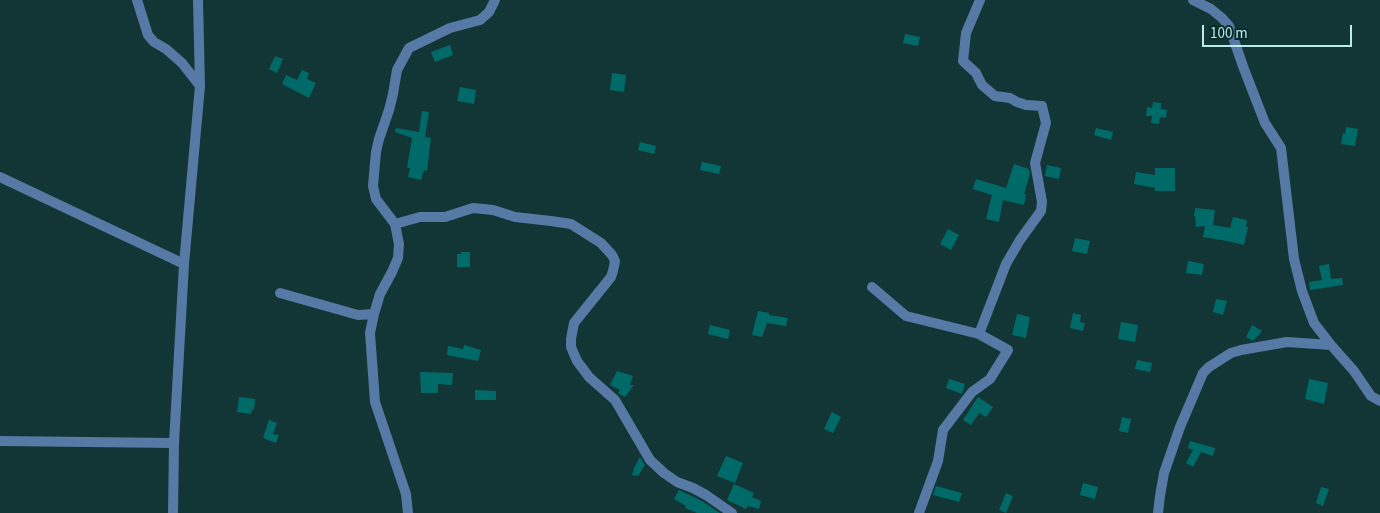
<!DOCTYPE html>
<html>
<head>
<meta charset="utf-8">
<style>
  body { margin:0 }
  #map { position:relative; width:1380px; height:513px; overflow:hidden; background:#123635; font-family:"Source Sans 3",sans-serif }
  canvas { display:block }
  .scale { position:absolute; left:1202px; top:25px; width:150px; height:22px; box-sizing:border-box; border:2px solid #baecea; border-top:0; padding-left:6px; font-size:15px; line-height:18px; white-space:nowrap; color:#baecea; -webkit-text-stroke:4px #062c2b; paint-order:stroke }
</style>
</head>
<body>
<div id="map">
<canvas width="1380" height="513"></canvas>
<div class="scale">100 m</div>
</div>
<script>
const ctx = document.querySelector('canvas').getContext('2d');
ctx.lineJoin = 'round';
function fill(path, color) { ctx.fillStyle = color; ctx.fill(path, 'evenodd'); }
const poly = rows => new Path2D(rows.map(r => 'M' + r).join(''));
function stroke(path, color, width, dash) { ctx.strokeStyle = color; ctx.lineWidth = width; ctx.lineCap = dash ? 'butt' : 'round'; ctx.setLineDash(dash || []); ctx.stroke(path); }
fill(poly([
  [905,34,920,37,918,46,903,43],
  [450,45,453,55,435,62,431,52],
  [275,56,283,59,277,73,269,69],
  [302,70,309,73,307,79,316,83,309,98,282,84,286,75,297,80],
  [612,73,626,75,624,92,610,90],
  [460,87,476,90,474,104,457,101],
  [1153,102,1161,103,1161,109,1167,110,1166,118,1160,117,1159,124,1151,123,1152,116,1146,116,1147,107,1152,108],
  [422,111,429,112,425,137,431,138,427,171,424,170,421,180,408,177,410,168,407,168,412,138,395,132,396,128,419,132],
  [1346,127,1358,129,1355,146,1341,144,1343,133,1345,134],
  [1096,128,1113,132,1111,140,1094,135],
  [640,142,656,146,654,154,638,150],
  [702,162,721,166,719,174,700,170],
  [1014,164,1029,169,1030,174,1024,194,1026,194,1024,205,1003,200,999,222,986,219,992,195,973,189,976,179,1006,188],
  [1047,165,1061,168,1059,179,1045,176],
  [1155,168,1175,168,1175,191,1155,191,1155,188,1134,184,1136,172,1155,175],
  [1195,208,1215,210,1213,225,1230,228,1233,217,1247,220,1246,227,1248,227,1244,245,1227,241,1203,237,1205,226,1196,227,1195,216,1194,216],
  [948,229,959,235,951,250,940,244],
  [1075,238,1090,241,1087,254,1072,251],
  [461,252,470,252,470,267,457,267,457,254,461,254],
  [1188,261,1204,264,1202,275,1186,273],
  [1329,264,1331,279,1342,278,1343,285,1310,290,1309,282,1322,280,1319,266],
  [1216,299,1227,301,1223,315,1213,312],
  [758,311,769,313,769,315,788,318,786,326,767,323,762,337,752,335],
  [1073,313,1081,315,1080,322,1085,323,1083,331,1070,328],
  [1017,314,1030,317,1026,338,1012,335],
  [1121,322,1138,325,1135,342,1118,339],
  [710,325,730,330,728,339,708,334],
  [1252,325,1262,331,1257,337,1256,337,1253,341,1246,337],
  [464,345,481,350,478,361,447,355,448,346,463,349],
  [1137,360,1152,363,1150,372,1135,369],
  [617,371,633,376,630,385,634,385,625,397,618,393,620,390,610,385],
  [420,372,453,373,452,385,438,384,438,393,421,393],
  [949,379,965,384,962,394,946,388],
  [1309,379,1328,383,1324,404,1305,399],
  [475,390,496,391,496,400,475,400],
  [239,397,255,399,254,410,252,409,251,414,237,412],
  [978,397,993,407,986,417,979,413,971,425,963,420],
  [832,412,841,417,833,433,824,429],
  [1122,417,1131,419,1128,433,1119,431],
  [269,420,277,423,273,434,279,435,276,443,263,438],
  [1190,441,1215,448,1213,456,1201,452,1193,467,1186,463,1193,450,1188,448],
  [726,456,743,463,735,483,717,476],
  [640,457,645,465,638,476,632,475,634,468],
  [1083,483,1098,487,1095,499,1080,495],
  [734,484,754,493,752,497,761,501,759,509,748,506,746,509,727,500],
  [936,486,962,493,959,502,933,495],
  [1321,487,1329,489,1323,506,1316,503],
  [679,490,702,501,720,513,697,513,685,508,686,506,674,499],
  [1006,493,1013,496,1006,513,999,510]
]), '#006a69');
stroke(poly([
  [137,0,148,35,154,42,166,49,182,63,200,86],
  [1193,0,1211,9,1222,18,1229,26,1244,69,1265,123,1281,148,1294,259,1302,291,1314,323,1331,345,1354,371,1371,396,1380,401],
  [0,177,184,264],
  [395,224,420,217,445,217,473,208,493,210,515,217,551,221,571,224,601,243,612,255,615,261,613,271,611,277,574,323,571,339,571,347,577,361,589,377,615,400,650,460,664,473,677,482,693,488,706,495,732,513],
  [872,287,906,316,979,334],
  [280,293,358,315,374,314],
  [0,441,174,443],
  [173,513,174,443,184,264,200,86,198,0],
  [408,513,406,494,375,402,370,333,374,314,380,294,392,272,398,258,399,244,395,224,376,199,373,186,376,152,379,139,389,110,393,94,397,70,409,48,450,28,480,20,489,12,495,0],
  [919,513,938,461,943,430,972,392,990,379,1008,350,979,334,1006,264,1020,240,1041,211,1042,202,1035,163,1046,123,1042,106,1026,105,1017,102,1010,98,995,96,982,85,976,73,963,61,966,33,980,0],
  [1158,513,1160,496,1164,473,1180,427,1203,373,1209,367,1231,353,1241,350,1287,342,1331,345]
]), '#567aa5', 10);
</script>
</body>
</html>
